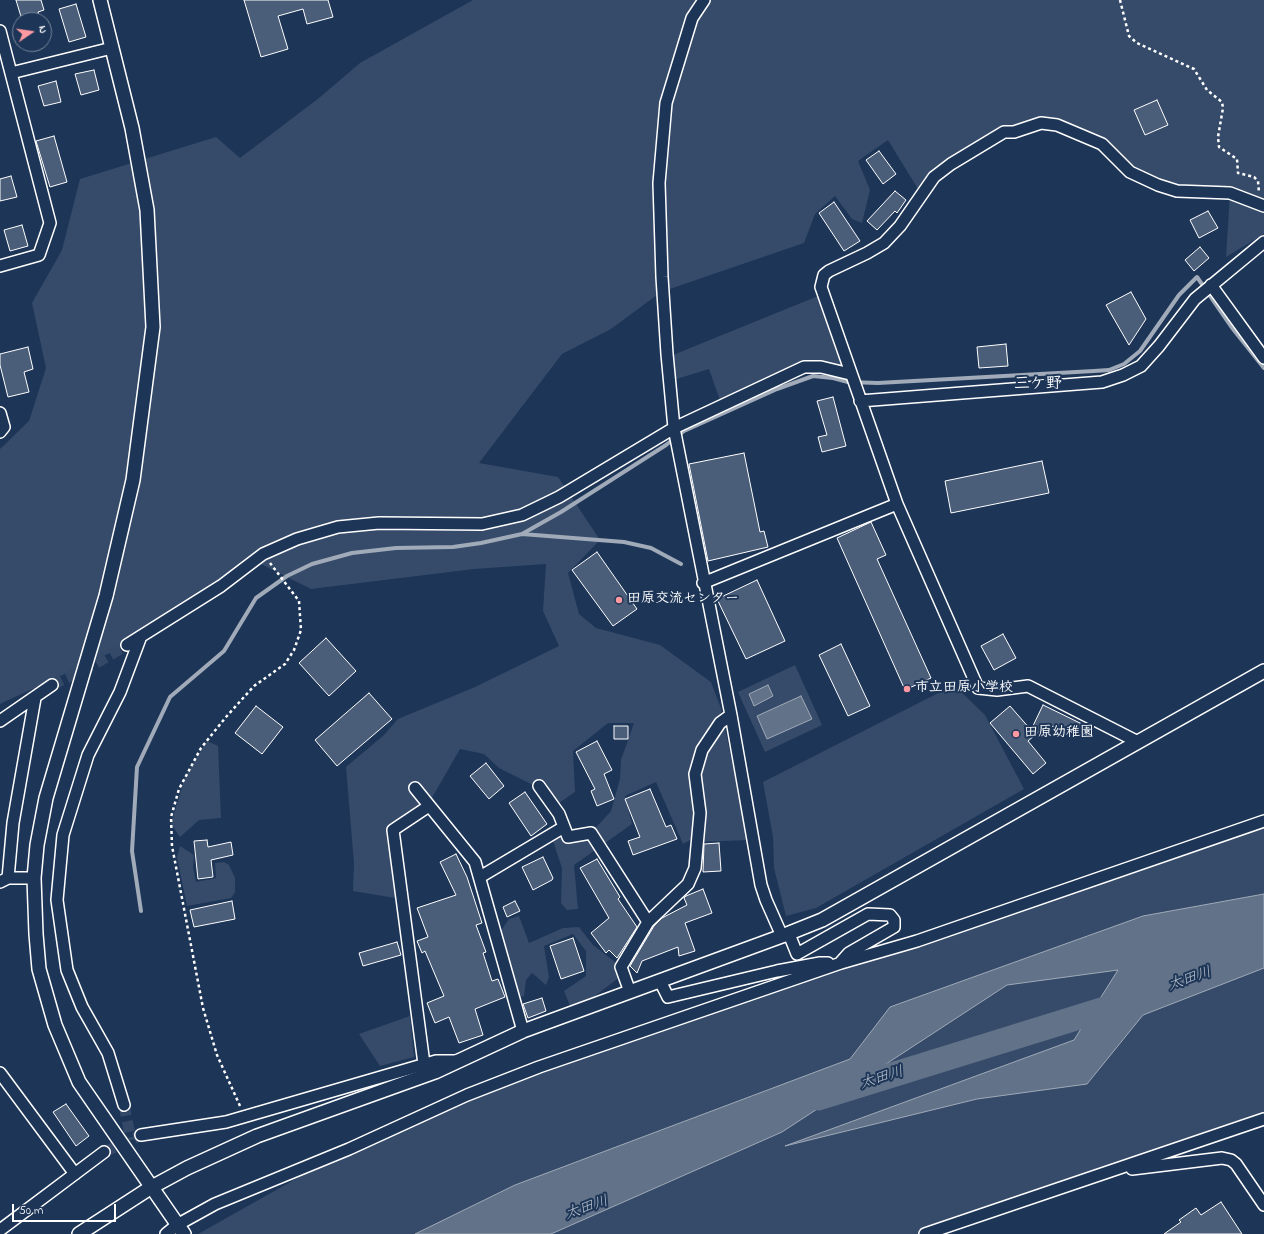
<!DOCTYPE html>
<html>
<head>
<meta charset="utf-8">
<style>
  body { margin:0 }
  #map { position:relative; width:1264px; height:1234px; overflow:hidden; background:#1d3557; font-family:"Indie Flower",sans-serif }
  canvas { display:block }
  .north { position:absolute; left:12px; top:12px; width:40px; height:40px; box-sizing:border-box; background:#1d3557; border:1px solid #77869a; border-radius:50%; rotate:77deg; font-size:11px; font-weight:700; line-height:16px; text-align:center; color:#fff }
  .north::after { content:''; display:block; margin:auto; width:14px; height:18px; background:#ff9aa2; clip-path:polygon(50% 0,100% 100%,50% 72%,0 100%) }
  .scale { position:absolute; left:12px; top:1204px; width:104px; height:18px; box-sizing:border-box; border:2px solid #fff; border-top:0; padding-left:5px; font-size:12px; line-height:14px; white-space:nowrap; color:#fff; -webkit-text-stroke:3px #1d3557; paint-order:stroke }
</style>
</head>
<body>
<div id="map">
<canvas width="1264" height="1234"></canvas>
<div class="north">N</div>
<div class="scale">50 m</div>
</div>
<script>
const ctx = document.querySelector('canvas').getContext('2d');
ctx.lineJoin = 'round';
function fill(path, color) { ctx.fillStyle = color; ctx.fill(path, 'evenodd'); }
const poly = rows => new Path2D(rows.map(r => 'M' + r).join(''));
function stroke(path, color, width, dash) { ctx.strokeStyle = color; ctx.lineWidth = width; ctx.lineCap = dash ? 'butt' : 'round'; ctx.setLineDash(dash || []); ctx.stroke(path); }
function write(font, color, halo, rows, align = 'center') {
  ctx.font = font + ' "Indie Flower","Klee One",sans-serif'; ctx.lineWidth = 4; ctx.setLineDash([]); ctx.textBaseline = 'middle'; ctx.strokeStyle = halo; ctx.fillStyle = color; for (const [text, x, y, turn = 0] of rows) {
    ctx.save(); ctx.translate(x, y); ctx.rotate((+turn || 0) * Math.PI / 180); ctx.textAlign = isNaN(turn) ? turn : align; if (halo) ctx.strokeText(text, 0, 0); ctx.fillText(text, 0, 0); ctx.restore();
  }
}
fill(poly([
  [473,0,1264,0,1264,234,1226,257,1230,193,1165,188,1078,127,1004,132,921,194,888,140,858,161,870,190,862,223,852,219,835,196,815,214,804,243,661,292,611,329,562,354,479,463,558,477,600,540,568,573,579,614,596,628,660,645,711,682,722,711,703,755,725,729,749,840,697,842,697,836,683,844,656,782,625,796,632,824,574,865,578,909,567,910,561,903,562,868,552,838,564,827,568,837,591,833,611,811,620,779,621,760,634,723,608,723,573,751,575,792,553,807,537,787,499,768,484,754,460,749,426,808,393,830,400,888,395,898,353,891,354,863,346,767,384,735,398,719,475,687,559,646,543,611,546,564,474,569,311,589,255,561,127,645,0,704,0,449,29,421,46,368,32,303,62,250,80,179,216,137,240,158,319,98,360,63],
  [823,294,844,372,810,367,722,406,709,369,670,381,668,357],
  [795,665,822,725,765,752,738,692],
  [954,685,985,715,1024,789,816,908,786,916,774,868,773,837,763,782],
  [207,741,218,746,221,818,199,820,180,837,171,824,185,777],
  [1264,823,1264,1119,920,1234,198,1234,349,1149,539,1067],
  [180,846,194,855,193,867,196,882,216,878,215,863,224,862,229,865,235,878,235,892,231,898,187,906,177,857],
  [519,916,529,943,563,928,579,927,593,945,615,962,621,976,573,1013,564,991,586,976,586,951,573,934,544,946,549,977,546,985,532,973,526,980,524,996,514,998,498,935,509,919],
  [410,1016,414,1057,380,1066,359,1034]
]), '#364b69');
const water = poly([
  [768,685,773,696,754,706,749,694,768,685],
  [801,696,812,719,767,739,757,716,801,696],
  [1264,894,1264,968,1143,1015,1087,1084,977,1099,785,1146,1074,1040,1118,970,1007,985,782,1132,551,1234,415,1234,515,1185,850,1059,890,1007,1143,916,1264,894]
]);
fill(water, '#617289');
stroke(water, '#a0aab8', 1);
stroke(poly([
  [522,534,561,512,666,445,684,431,777,389,813,376,833,378,848,382,878,383,1094,371,1109,370,1124,364,1140,351,1179,295,1197,277,1233,329,1264,368],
  [141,911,132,851,137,767,170,697,224,651,256,598,287,576,312,564,352,553,396,548,453,547,481,543,522,534,624,542,651,548,681,564]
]), '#a0aab8', 4);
stroke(poly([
  [818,1098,1121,1004]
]), '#617289', 25);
const building = poly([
  [16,0,41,0,44,10,38,12,40,20,22,20,16,0],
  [244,0,328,0,333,17,307,24,303,9,278,16,288,49,261,57,244,0],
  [76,4,86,37,69,42,59,9,76,4],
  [94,70,99,90,81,95,75,74,94,70],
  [56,81,61,102,44,106,38,86,56,81],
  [1157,100,1168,125,1145,135,1134,110,1157,100],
  [54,136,67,182,50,187,36,141,54,136],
  [879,151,896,174,883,184,866,160,879,151],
  [11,176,17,197,0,201,0,179,11,176],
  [895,191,906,200,897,213,895,211,877,230,867,221,895,191],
  [834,202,860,241,844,251,819,213,834,202],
  [1208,211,1218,228,1199,238,1190,220,1208,211],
  [22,225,28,246,10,251,4,230,22,225],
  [1200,247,1209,258,1194,271,1185,260,1200,247],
  [1131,292,1146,319,1129,345,1106,305,1131,292],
  [1006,344,1008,366,979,368,977,347,1006,344],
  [28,347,33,369,24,372,29,392,8,397,0,365,0,354,28,347],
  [833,397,846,446,822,452,818,437,827,435,817,401,833,397],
  [744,453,760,532,764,531,768,547,708,561,689,464,744,453],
  [1042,461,1049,493,951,513,945,481,1042,461],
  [871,522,886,555,877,559,931,678,905,690,837,538,871,522],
  [597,552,637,609,613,626,572,570,597,552],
  [757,580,785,641,746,659,717,599,757,580],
  [1003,634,1016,658,994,670,981,646,1003,634],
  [326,638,356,671,329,696,299,663,326,638],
  [841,644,870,706,848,716,819,655,841,644],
  [369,693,392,719,337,766,315,740,369,693],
  [1043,705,1082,724,1075,738,1048,724,1028,741,1046,763,1033,774,990,723,1010,706,1031,730,1043,705],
  [256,706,283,727,262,754,235,733,256,706],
  [614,726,628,726,628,739,614,739,614,726],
  [597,741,612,770,604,774,614,799,597,806,591,791,595,789,576,752,597,741],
  [486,763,504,786,489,799,470,776,486,763],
  [650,789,666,827,671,825,677,839,633,855,628,841,640,837,625,799,650,789],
  [525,792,547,824,531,836,509,803,525,792],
  [207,840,208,847,231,842,233,855,211,860,213,877,198,879,194,841,207,840],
  [719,843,721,871,703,872,704,844,719,843],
  [456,854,467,877,482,923,476,925,486,952,483,953,492,981,498,979,505,997,475,1009,483,1035,459,1043,449,1017,435,1023,427,1003,444,996,425,951,422,953,417,941,428,937,417,908,456,895,440,862,456,854],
  [543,857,553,878,552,880,533,890,522,867,543,857],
  [597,859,620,897,618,899,637,927,617,958,609,950,606,953,591,933,609,918,580,868,597,859],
  [703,889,712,913,685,923,695,951,679,956,678,947,642,961,637,973,630,966,654,926,662,918,687,905,684,898,686,896,703,889],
  [232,901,235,919,194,927,190,910,232,901],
  [515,901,520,911,507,917,503,907,515,901],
  [573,938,584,971,561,979,550,946,573,938],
  [397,942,401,955,363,966,359,953,397,942],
  [542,998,546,1011,528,1018,523,1004,542,998],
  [66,1104,89,1136,76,1146,53,1112,66,1104],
  [1221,1202,1242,1234,1164,1234,1181,1222,1179,1220,1196,1208,1201,1215,1221,1202]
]);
fill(building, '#4a5d79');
stroke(building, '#fff', 1);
stroke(poly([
  [52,685,93,665,127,645],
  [124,1105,131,1140],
  [104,1152,141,1135]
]), '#344968', 11, [11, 5.5]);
const minor = poly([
  [704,0,692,18,666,103,659,183,662,277,667,354,674,428,731,715,761,885,766,900,782,936],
  [0,31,50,223,39,255,0,266],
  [11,73,112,48],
  [1211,285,1264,358],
  [860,401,1102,382,1123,375,1141,366,1159,346,1195,299,1264,242],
  [0,413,4,427,0,432],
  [703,583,897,504],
  [127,645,221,586,263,554,297,539,338,527,379,523,482,524,522,515,559,497,674,428,804,367,821,367,850,374],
  [0,721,52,685],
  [1138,742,1028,686,997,690,978,688,897,504,821,287,824,275,829,271,867,253,884,243,900,226,934,177,951,164,1004,132,1014,132,1041,123,1057,125,1102,144,1130,172,1158,185,1177,191,1230,193,1264,206],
  [539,786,559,814,568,837,591,833,648,922],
  [415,788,475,862,523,1031],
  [480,877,564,827],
  [8,878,13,823,35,698],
  [0,882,8,878,34,878],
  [789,934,797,954,868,914,890,915,894,920,894,927,849,953,841,962],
  [660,981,668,997,777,971,820,963,828,963],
  [630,992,621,967,648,922,688,884,695,868,700,813,695,774,702,750,720,723,731,715],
  [424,1064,393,830,429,806],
  [0,1073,75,1174],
  [124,1105,108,1053,82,1007,67,970,57,900,63,835,88,755,120,692,141,636],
  [141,1135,226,1122,436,1061,457,1061],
  [1132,1169,1222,1158,1231,1160,1236,1164,1264,1205],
  [0,1230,104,1152],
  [166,1234,177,1225,215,1204,349,1149,467,1095,539,1067,841,963,917,941,1264,821],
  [925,1234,1264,1119]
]);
const tertiary = poly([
  [100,0,132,128,147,210,153,327,133,480,106,596,46,798,37,845,34,878,36,934,39,969,55,1025,79,1082,184,1234],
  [79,1234,150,1188,187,1168,257,1136,435,1072,523,1031,782,936,822,920,1264,671]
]);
stroke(minor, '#fff', 14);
stroke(tertiary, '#fff', 16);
stroke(poly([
  [1120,0,1129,36,1137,43,1194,69,1207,90,1222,102,1223,108,1218,137,1219,147,1237,159,1238,173,1254,177,1258,181,1259,193],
  [240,1106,217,1055,203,1008,172,846,171,817,179,789,201,748,226,717,254,686,285,664,294,650,301,630,299,601,270,563]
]), '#fff', 2.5, [3, 3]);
stroke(minor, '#1d3557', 11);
stroke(tertiary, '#1d3557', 13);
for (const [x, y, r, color] of [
  [619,600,4,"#ff9aa2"],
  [907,689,4,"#ff9aa2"],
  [1016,734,4,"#ff9aa2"]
]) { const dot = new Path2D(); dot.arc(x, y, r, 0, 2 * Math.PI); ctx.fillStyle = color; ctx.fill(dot); stroke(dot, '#1d3557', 1.5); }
write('bold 14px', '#fff', '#1d3557', [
  ["田原交流センター",627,600],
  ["市立田原小学校",915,689],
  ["田原幼稚園",1024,734]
], 'left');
write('italic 15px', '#b8c0ca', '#1d3557', [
  ["太田川",1190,980,-19],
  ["太田川",882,1079,-17],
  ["太田川",587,1209,-19]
]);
write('bold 16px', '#fff', '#1d3557', [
  ["三ケ野",1038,385]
]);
</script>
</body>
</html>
